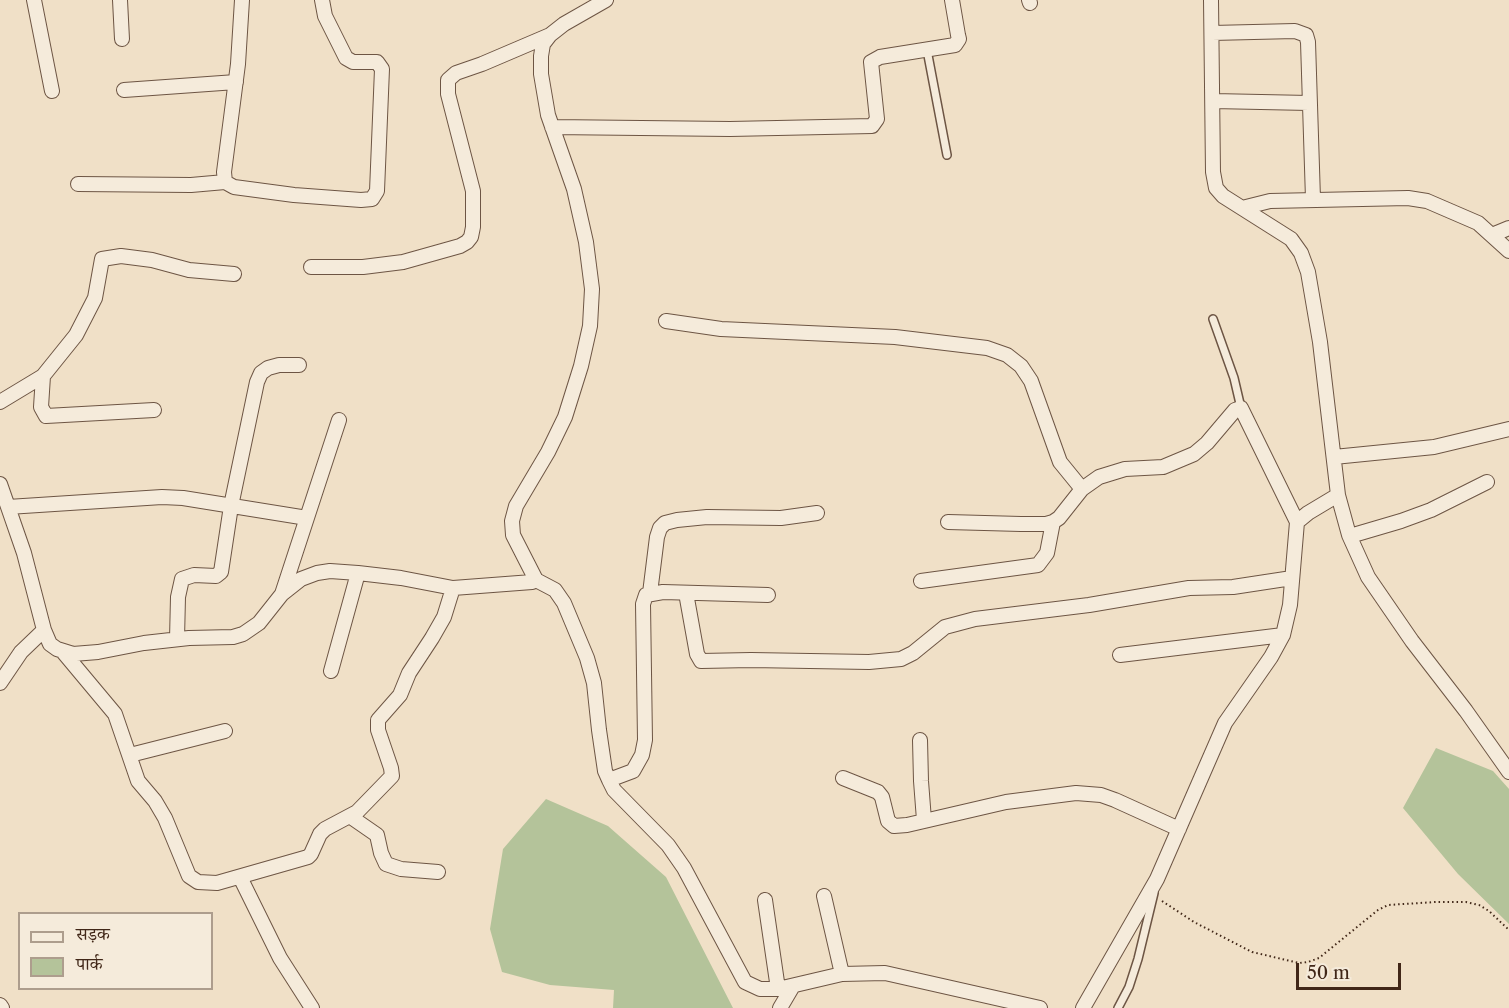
<!DOCTYPE html>
<html>
<head>
<meta charset="utf-8">
<style>
  body { margin:0 }
  #map { position:relative; width:1509px; height:1008px; overflow:hidden; background:#f0e0c7; font-family:"Libre Caslon Text","Noto Serif Devanagari",serif }
  canvas { display:block }
  .legend { position:absolute; left:18px; top:912px; width:195px; height:78px; box-sizing:border-box; background:#f5ebdb; border:2px solid #ad9d8d; margin:0; padding:8px 10px; list-style:none; font-size:18px; color:#412718 }
  .legend li { display:flex; align-items:center; gap:12px; height:30px }
  .legend b { width:30px; border:2px solid #ad9d8d }
  .scale { position:absolute; left:1296px; top:963px; width:105px; height:27px; box-sizing:border-box; border:3px solid #412718; border-top:0; padding-left:8px; font-size:18px; line-height:21px; white-space:nowrap; color:#412718; -webkit-text-stroke:4px #f5ebdb; paint-order:stroke }
</style>
</head>
<body>
<div id="map">
<canvas width="1509" height="1008"></canvas>
<ul class="legend">
<li><b style="height:8px;background:#f5ebdb"></b>सड़क</li>
<li><b style="height:16px;background:#b4c39a"></b>पार्क</li>
</ul>
<div class="scale">50 m</div>
</div>
<script>
const ctx = document.querySelector('canvas').getContext('2d');
ctx.lineJoin = 'round';
function fill(path, color) { ctx.fillStyle = color; ctx.fill(path, 'evenodd'); }
const poly = rows => new Path2D(rows.map(r => 'M' + r).join(''));
function stroke(path, color, width, dash) { ctx.strokeStyle = color; ctx.lineWidth = width; ctx.lineCap = dash ? 'butt' : 'round'; ctx.setLineDash(dash || []); ctx.stroke(path); }
fill(poly([
  [1436,748,1493,771,1509,789,1509,924,1458,874,1403,808],
  [546,799,608,826,666,877,733,1008,613,1008,614,990,550,985,502,972,490,929,503,849]
]), '#b4c39a');
const service = poly([
  [927,50,947,155],
  [1213,319,1234,378,1241,408],
  [1118,1008,1129,987,1138,959,1154,893]
]);
const minor = poly([
  [34,0,52,91],
  [120,0,122,39],
  [242,0,238,64,224,172,225,182,234,187,294,195,361,200,372,199,377,191,382,69,377,62,353,62,346,58,325,16,322,0],
  [1029,0,1030,3],
  [1211,0,1213,172,1216,188,1223,196,1291,239,1301,253,1308,272,1320,342,1338,495,1349,535,1368,577,1412,641,1466,711,1509,772],
  [1212,33,1295,31,1306,35,1308,42,1313,199],
  [124,90,236,82],
  [1213,101,1309,103],
  [552,127,730,129,872,126,877,119,871,62,880,57,955,45,959,39,958,35,952,0],
  [78,184,191,185,225,182],
  [1242,208,1270,201,1408,198,1427,201,1478,223,1509,251],
  [1492,235,1509,228],
  [311,267,363,267,403,262,460,246,467,242,471,237,473,227,473,191,448,94,448,80,456,73,482,64,550,35],
  [666,321,721,329,895,337,987,348,1007,355,1021,366,1031,381,1060,462,1082,489],
  [43,376,41,407,46,416,154,410],
  [0,402,43,376,76,335,95,298,102,259,121,256,152,260,189,270,234,274],
  [1334,457,1434,447,1509,429],
  [0,484,24,553,44,630,50,644,57,649,73,654,98,652,144,643,189,638,233,637,243,634,259,623,282,594,301,579,317,573,330,571,358,573,401,578,453,588,532,582,536,580,513,535,512,521,516,506,548,452,565,417,581,366,590,326,592,289,586,242,574,189,548,115,541,74,541,56,543,44,550,35,564,24,606,0],
  [8,507,162,497,183,498,307,518],
  [948,522,1021,524,1046,524,1053,522,1059,518,1082,489,1099,477,1125,469,1163,467,1194,454,1207,443,1235,410,1241,408,1297,522],
  [1350,536,1401,521,1431,510,1487,482],
  [536,580,555,590,564,603,587,658,594,683,599,730,605,771,609,780,614,790,668,845,684,868,745,982,760,989,778,989,842,974,885,973,1040,1008],
  [921,581,1038,565,1047,553,1053,522],
  [650,593,657,537,660,528,665,523,677,520,707,517,781,518,817,513],
  [686,593,697,654,701,661,751,660,869,662,901,659,913,653,945,627,975,619,1089,605,1189,588,1233,587,1292,578],
  [282,594,339,420],
  [177,639,178,597,182,579,194,575,216,576,221,572,231,506,257,382,261,373,268,368,279,365,299,365],
  [64,653,115,714,138,781,155,801,165,818,189,876,198,882,217,883,308,857,311,854,320,834,325,829,357,812,392,776,391,768,378,730,378,720,400,695,409,673,432,638,444,617,453,588],
  [1120,655,1283,635],
  [331,671,358,573],
  [0,683,21,652,44,630],
  [920,740,921,781,924,820],
  [130,755,225,731],
  [843,778,878,792,882,797,888,821,894,826,907,825,1006,802,1076,793,1101,795,1115,800,1179,829],
  [609,780,633,771,642,755,645,740,643,604,646,595,663,592,768,595],
  [351,817,377,835,381,853,386,864,401,869,438,872],
  [240,877,280,958,312,1008],
  [824,896,842,974],
  [765,900,778,989],
  [0,1005,2,1008],
  [780,1008,793,986],
  [1083,1008,1157,879,1225,723,1271,657,1283,635,1290,605,1297,522,1308,513,1338,495]
]);
stroke(service, '#6d5544', 10);
stroke(minor, '#6d5544', 16);
stroke(poly([
  [1162,901,1194,922,1252,952,1299,963,1308,962,1319,958,1378,910,1388,905,1436,902,1466,902,1479,905,1489,911,1509,930]
]), '#412718', 2, [1.5, 3]);
stroke(service, '#f5ebdb', 7);
stroke(minor, '#f5ebdb', 14);
</script>
</body>
</html>
